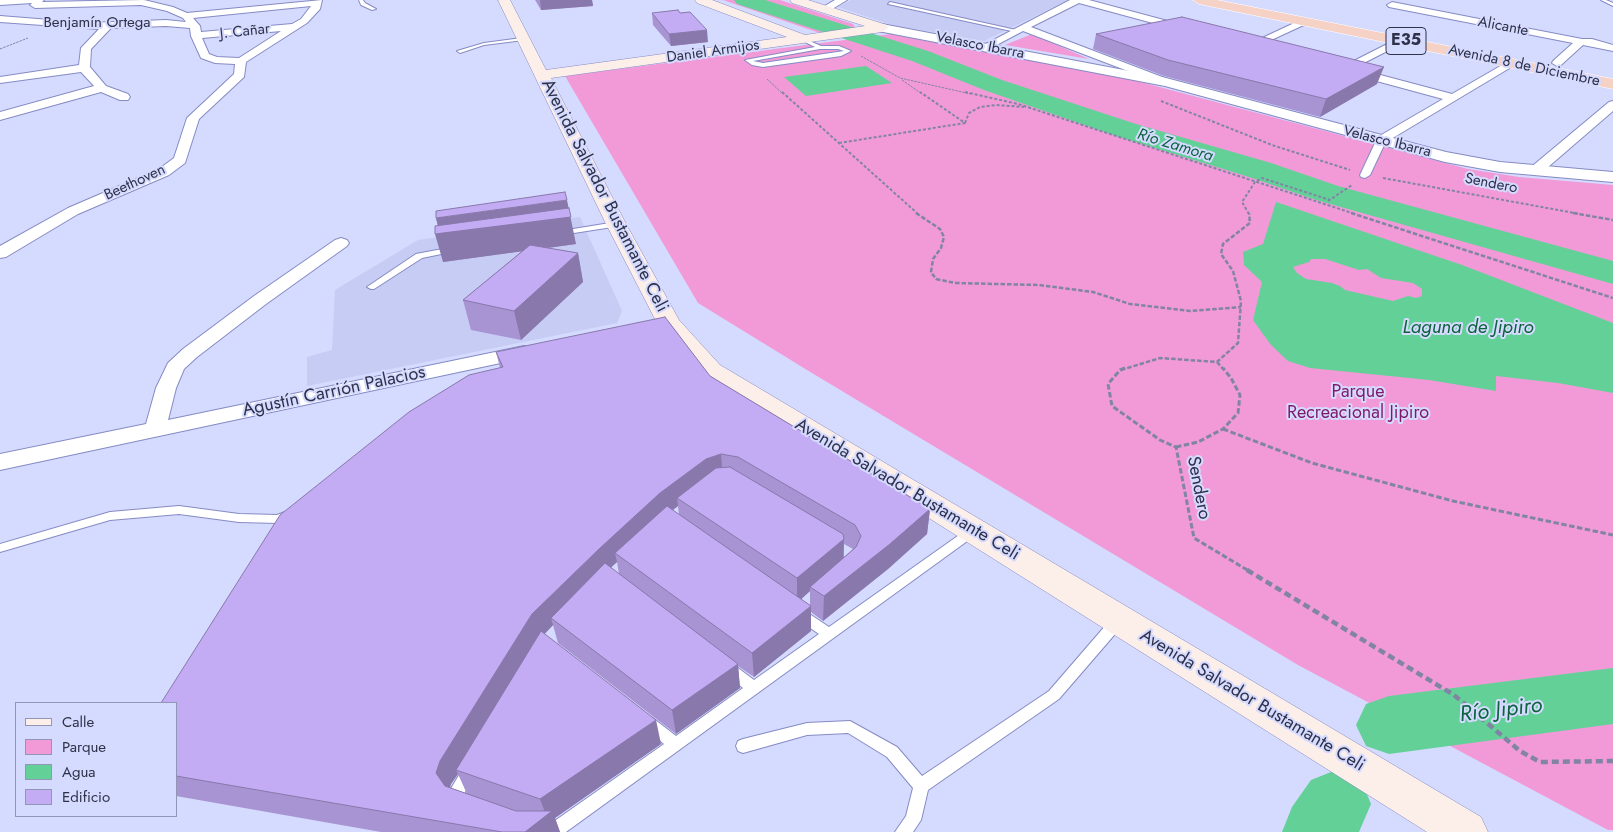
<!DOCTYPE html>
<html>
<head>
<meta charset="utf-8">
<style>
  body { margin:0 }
  #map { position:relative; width:1613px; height:832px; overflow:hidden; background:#d5daff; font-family:Jost,sans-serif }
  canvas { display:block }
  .legend { position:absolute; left:15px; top:702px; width:162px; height:115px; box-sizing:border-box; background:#d5daff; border:1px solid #9296b6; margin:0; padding:6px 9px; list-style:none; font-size:15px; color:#2e3148 }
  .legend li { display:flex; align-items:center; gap:10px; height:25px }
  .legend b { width:25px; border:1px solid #9296b6 }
</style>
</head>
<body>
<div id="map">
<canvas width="1613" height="832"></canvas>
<ul class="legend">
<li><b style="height:6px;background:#fceee9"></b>Calle</li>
<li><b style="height:14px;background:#f29ad7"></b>Parque</li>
<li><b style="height:14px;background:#63d098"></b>Agua</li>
<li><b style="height:14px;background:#c3acf4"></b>Edificio</li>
</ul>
</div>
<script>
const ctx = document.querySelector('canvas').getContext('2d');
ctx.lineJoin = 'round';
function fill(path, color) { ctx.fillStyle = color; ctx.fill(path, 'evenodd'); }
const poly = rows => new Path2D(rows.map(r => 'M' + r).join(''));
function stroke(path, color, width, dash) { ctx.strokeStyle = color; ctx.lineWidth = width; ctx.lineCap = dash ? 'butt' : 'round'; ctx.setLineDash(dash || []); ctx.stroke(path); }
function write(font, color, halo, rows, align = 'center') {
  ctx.font = font + ' Jost,sans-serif'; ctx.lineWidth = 4; ctx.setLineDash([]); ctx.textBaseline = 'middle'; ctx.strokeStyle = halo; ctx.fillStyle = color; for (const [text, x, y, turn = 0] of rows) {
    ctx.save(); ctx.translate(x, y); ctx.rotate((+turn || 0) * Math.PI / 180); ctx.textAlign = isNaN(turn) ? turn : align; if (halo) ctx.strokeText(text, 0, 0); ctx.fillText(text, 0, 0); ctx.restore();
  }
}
fill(poly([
  [851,0,1068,0,984,41,892,25,838,7],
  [580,217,622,311,617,323,307,386,307,357,332,350,335,290,418,240]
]), '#c6ccf3');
fill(poly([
  [723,0,780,0,853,24,856,29,832,34,817,32],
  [899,33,1122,77,1468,169,1519,177,1613,185,1613,830,1608,830,1298,665,807,370,698,303,565,76],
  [1032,34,1089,59,1005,45]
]), '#f29ad7');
fill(poly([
  [866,66,892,83,806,96,784,77],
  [1276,202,1462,265,1613,323,1613,393,1558,383,1496,376,1496,391,1429,380,1310,368,1288,361,1271,345,1253,320,1262,282,1244,265,1243,252,1263,244],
  [1311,259,1325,259,1359,270,1367,269,1381,278,1413,283,1422,289,1422,296,1416,298,1408,296,1393,301,1345,290,1340,286,1332,283,1306,279,1297,273,1293,267,1309,262]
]), '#63d098');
fill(poly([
  [734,0,765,0,928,51,1002,80,1136,124,1271,163,1338,186,1613,261,1613,284,1316,200,1249,177,1116,136,984,90,912,61,737,4,734,0],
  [1613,668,1613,724,1389,754,1366,746,1356,725,1366,704,1389,696,1613,668],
  [1336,770,1361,780,1371,804,1359,832,1282,832,1292,807,1311,780,1336,770]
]), '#63d098');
const service = poly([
  [359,0,363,0,365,3,376,9,372,10,361,5,359,0],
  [1601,0,1606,0,1613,3,1613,6,1601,0],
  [890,2,1016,30,1018,31,1016,32,888,4,890,2],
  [522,38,524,40,484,45,460,53,457,51,484,43,522,38],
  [805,39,821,46,839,46,851,51,841,56,763,67,752,65,745,60,815,47,803,41,805,39],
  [820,49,838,49,844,51,763,63,753,61,820,49],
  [616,222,620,224,619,226,561,235,557,233,561,231,616,222],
  [453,247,457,249,456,251,422,258,374,289,371,289,367,287,416,254,453,247],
  [179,506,239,514,277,515,290,510,294,511,296,514,294,517,278,523,239,522,179,514,110,520,0,552,0,544,110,512,179,506],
  [973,527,977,528,979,531,977,534,566,832,539,832,540,826,556,820,664,744,644,727,642,723,644,719,649,717,654,719,676,736,743,688,724,673,722,669,724,665,729,663,734,665,754,680,819,634,797,619,795,615,797,611,801,610,805,611,829,627,969,528,973,527],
  [1117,617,1122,618,1123,622,1122,626,1059,699,928,790,921,820,913,832,895,832,906,816,913,788,887,757,848,733,807,735,743,753,738,751,736,746,738,741,743,739,807,723,850,721,897,747,922,776,1049,691,1112,618,1117,617],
  [469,765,474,767,476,772,465,792,465,795,469,803,466,808,461,810,456,808,452,801,449,796,450,790,464,767,469,765]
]);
const pedestrian = poly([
  [1381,138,1386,141,1370,175,1365,178,1361,177,1360,175,1376,141,1381,138]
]);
const minor = poly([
  [0,0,44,0,42,2,144,0,173,7,187,13,322,0,320,9,307,23,246,62,244,77,199,119,185,163,169,175,78,214,6,257,0,258,0,246,68,208,159,169,174,158,187,118,234,74,235,64,215,63,201,58,191,36,190,28,166,26,111,28,91,49,90,67,106,86,128,94,130,97,128,100,120,100,101,92,0,120,0,112,94,86,81,72,0,83,0,77,79,65,81,48,99,29,0,22,0,16,88,23,166,20,186,22,183,18,167,11,141,5,35,8,30,5,32,3,0,5,0,0],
  [311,6,301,19,292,24,201,32,200,26,193,18,311,6],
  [281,31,239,58,217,57,209,54,202,38,281,31],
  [835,0,847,0,829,11,823,11,823,7,835,0],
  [1070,0,1089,0,1190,27,1191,29,1186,32,1079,3,1031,27,1170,80,1172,82,1170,84,1162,84,1023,31,989,49,981,49,980,47,1070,0],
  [1392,2,1582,39,1592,39,1613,45,1613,51,1583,45,1561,65,1557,66,1552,63,1553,61,1573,43,1389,7,1387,5,1392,2],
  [1305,18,1310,21,1308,23,1254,48,1246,48,1245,46,1305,18],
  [1401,37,1406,40,1405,42,1354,68,1452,94,1509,61,1513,60,1518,63,1381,145,1376,144,1374,141,1376,138,1443,99,1347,73,1338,69,1401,37],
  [1613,101,1613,111,1540,174,1530,174,1528,171,1530,168,1609,102,1613,101],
  [341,238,347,240,349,243,347,246,266,304,197,357,184,369,176,388,168,420,524,346,531,348,534,352,531,356,524,358,0,470,0,454,146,424,156,388,168,363,183,349,254,296,335,240,341,238]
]);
const tertiary = poly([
  [882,24,1166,78,1446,152,1500,162,1613,172,1613,182,1500,172,1445,162,1165,86,878,31,876,28,878,25,882,24]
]);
const secondary = poly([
  [498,0,510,0,546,70,787,37,697,3,695,0,712,0,805,35,865,26,792,3,790,0,808,0,887,25,888,28,882,32,551,78,626,224,679,320,720,365,1481,817,1488,832,1427,832,702,375,657,323,606,224,498,0]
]);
const trunk = poly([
  [1193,0,1217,0,1613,79,1613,89,1199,4,1193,0]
]);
stroke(service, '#858bc4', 2);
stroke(pedestrian, '#858bc4', 2);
stroke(minor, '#858bc4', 2);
stroke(tertiary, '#858bc4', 2);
stroke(secondary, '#858bc4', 1);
stroke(trunk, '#fff', 1);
stroke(poly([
  [0,49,28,38],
  [861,56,900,78,971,94],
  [767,79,783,94],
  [902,80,922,94]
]), '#8185a3', 1, [2.5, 1]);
stroke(poly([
  [782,92,918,214],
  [965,92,1018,104,1355,214],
  [1161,101,1272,145,1350,170],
  [965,123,969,113,980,107,996,105,1024,107],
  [839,143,965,123,920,92],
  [1383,178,1580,214],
  [1328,201,1352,185],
  [1249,214,1242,202,1255,182,1262,178,1330,200]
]), '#8185a3', 2, [3, 2]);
stroke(poly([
  [916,213,940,229,944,237,941,248,933,259,931,272,936,279,955,283,1039,285,1093,292,1130,304,1190,311,1241,307],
  [1351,213,1613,298],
  [1573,213,1613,220],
  [1217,362,1224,370],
  [1121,370,1160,358,1217,362,1238,343,1241,301,1233,271,1221,254,1223,244,1250,223,1249,213]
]), '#8185a3', 2.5, [4.5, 2]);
stroke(poly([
  [1125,368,1120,370,1108,384,1112,406,1160,440,1176,447,1194,538,1249,571],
  [1223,429,1312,463,1453,501,1613,535],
  [1176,447,1198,442,1223,429,1238,413,1240,395,1231,378,1223,368]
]), '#8185a3', 3, [5.5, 2.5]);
stroke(poly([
  [1247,570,1454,695,1520,751,1540,762,1613,761]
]), '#8185a3', 4.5, [7, 4]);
fill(service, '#fff');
fill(pedestrian, '#fff');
fill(minor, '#fff');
fill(tertiary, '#fff');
fill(secondary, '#fceee9');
fill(trunk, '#f6d2c6');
fill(poly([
  [535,0,592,0,593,6,541,10],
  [652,13,680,13,708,42,671,46,653,25],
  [1096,34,1377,84,1320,117,1164,76,1093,49],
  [436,218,576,244,548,248,578,253,583,282,521,340,471,330,463,300,522,251,443,262,438,226],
  [496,352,710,376,930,509,927,534,888,569,823,621,811,612,811,631,754,677,738,666,740,688,676,734,558,643,553,625,544,634,661,744,555,818,560,832,381,832,176,796,176,703,500,368],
  [678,506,679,515,673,510],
  [844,544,853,549,844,557],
  [617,562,619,574,611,567],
  [810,591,810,605,801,599],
  [458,774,467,794,450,788,451,784]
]), '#a894d2');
fill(poly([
  [540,0,592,0,593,6,541,10],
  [707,30,708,42,671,46,669,34],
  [1384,67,1377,84,1320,117,1326,99],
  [567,200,576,244,443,262,435,234,440,234,436,218],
  [578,253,583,282,521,340,514,311],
  [721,454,723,478,677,498,678,506,615,553,617,562,604,574,551,618,553,625,540,639,456,770,458,774,451,784,447,797,436,773,440,761,532,614,599,549,660,493,706,459],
  [930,509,927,534,888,569,823,621,824,596],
  [844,539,843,563,810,587,810,591,797,603,797,578],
  [811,606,811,631,754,677,752,653],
  [738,664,740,688,676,734,672,710],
  [656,720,661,744,555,818,560,832,525,832,546,815,540,799]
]), '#8878ab');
const building = poly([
  [678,10,680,13,690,12,707,30,669,34,652,13,678,10],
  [1182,17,1384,67,1326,99,1168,60,1096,34,1182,17],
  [565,192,567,200,436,218,436,211,565,192],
  [569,208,571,217,435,234,435,226,569,208],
  [530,245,578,253,514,311,463,300,530,245],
  [665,317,710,376,930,509,890,544,824,596,810,587,856,547,861,536,855,525,738,457,721,454,706,459,660,493,599,549,532,614,440,761,436,773,445,786,516,811,552,811,525,832,502,832,176,776,176,703,161,703,280,515,409,412,469,375,503,367,496,352,665,317],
  [730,467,843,534,844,539,797,578,677,498,716,468,730,467],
  [667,506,811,606,752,653,615,553,667,506],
  [605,563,738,664,672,710,551,618,605,563],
  [541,631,656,720,540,799,456,770,541,631]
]);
fill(building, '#c3acf4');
stroke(building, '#8878ab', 1);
write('15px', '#2e3148', '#d5daff', [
  ["Benjamín Ortega",97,23],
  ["Alicante",1503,27,11],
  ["J. Cañar",245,32,-6],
  ["Velasco Ibarra",980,46,11],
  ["Daniel Armijos",713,52,-8],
  ["Avenida 8 de Diciembre",1524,66,12],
  ["Velasco Ibarra",1387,142,14],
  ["Beethoven",135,183,-25],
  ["Sendero",1491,184,11]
]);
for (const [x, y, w] of [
  [1406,41,40]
]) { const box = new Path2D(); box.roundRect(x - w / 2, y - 13.5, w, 27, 4); ctx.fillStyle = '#d5daff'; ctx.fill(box); stroke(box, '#2e3148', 1); }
write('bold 16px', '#2e3148', null, [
  ["E35",1406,41]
]);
write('italic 16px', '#0d623e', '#d5daff', [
  ["Río Zamora",1175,146,17]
]);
write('18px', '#2e3148', '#d5daff', [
  ["Avenida Salvador Bustamante Celi",604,196,63],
  ["Agustín Carrión Palacios",334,392,-12],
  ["Sendero",1198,488,79],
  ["Avenida Salvador Bustamante Celi",907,490,31],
  ["Avenida Salvador Bustamante Celi",1252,701,31]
]);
write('18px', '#7f1a69', '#d5daff', [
  ["Parque",1358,393],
  ["Recreacional Jipiro",1358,414]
]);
write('italic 19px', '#0d623e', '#d5daff', [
  ["Laguna de Jipiro",1468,328]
]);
write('italic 22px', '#0d623e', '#d5daff', [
  ["Río Jipiro",1501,711,-7]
]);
</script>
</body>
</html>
